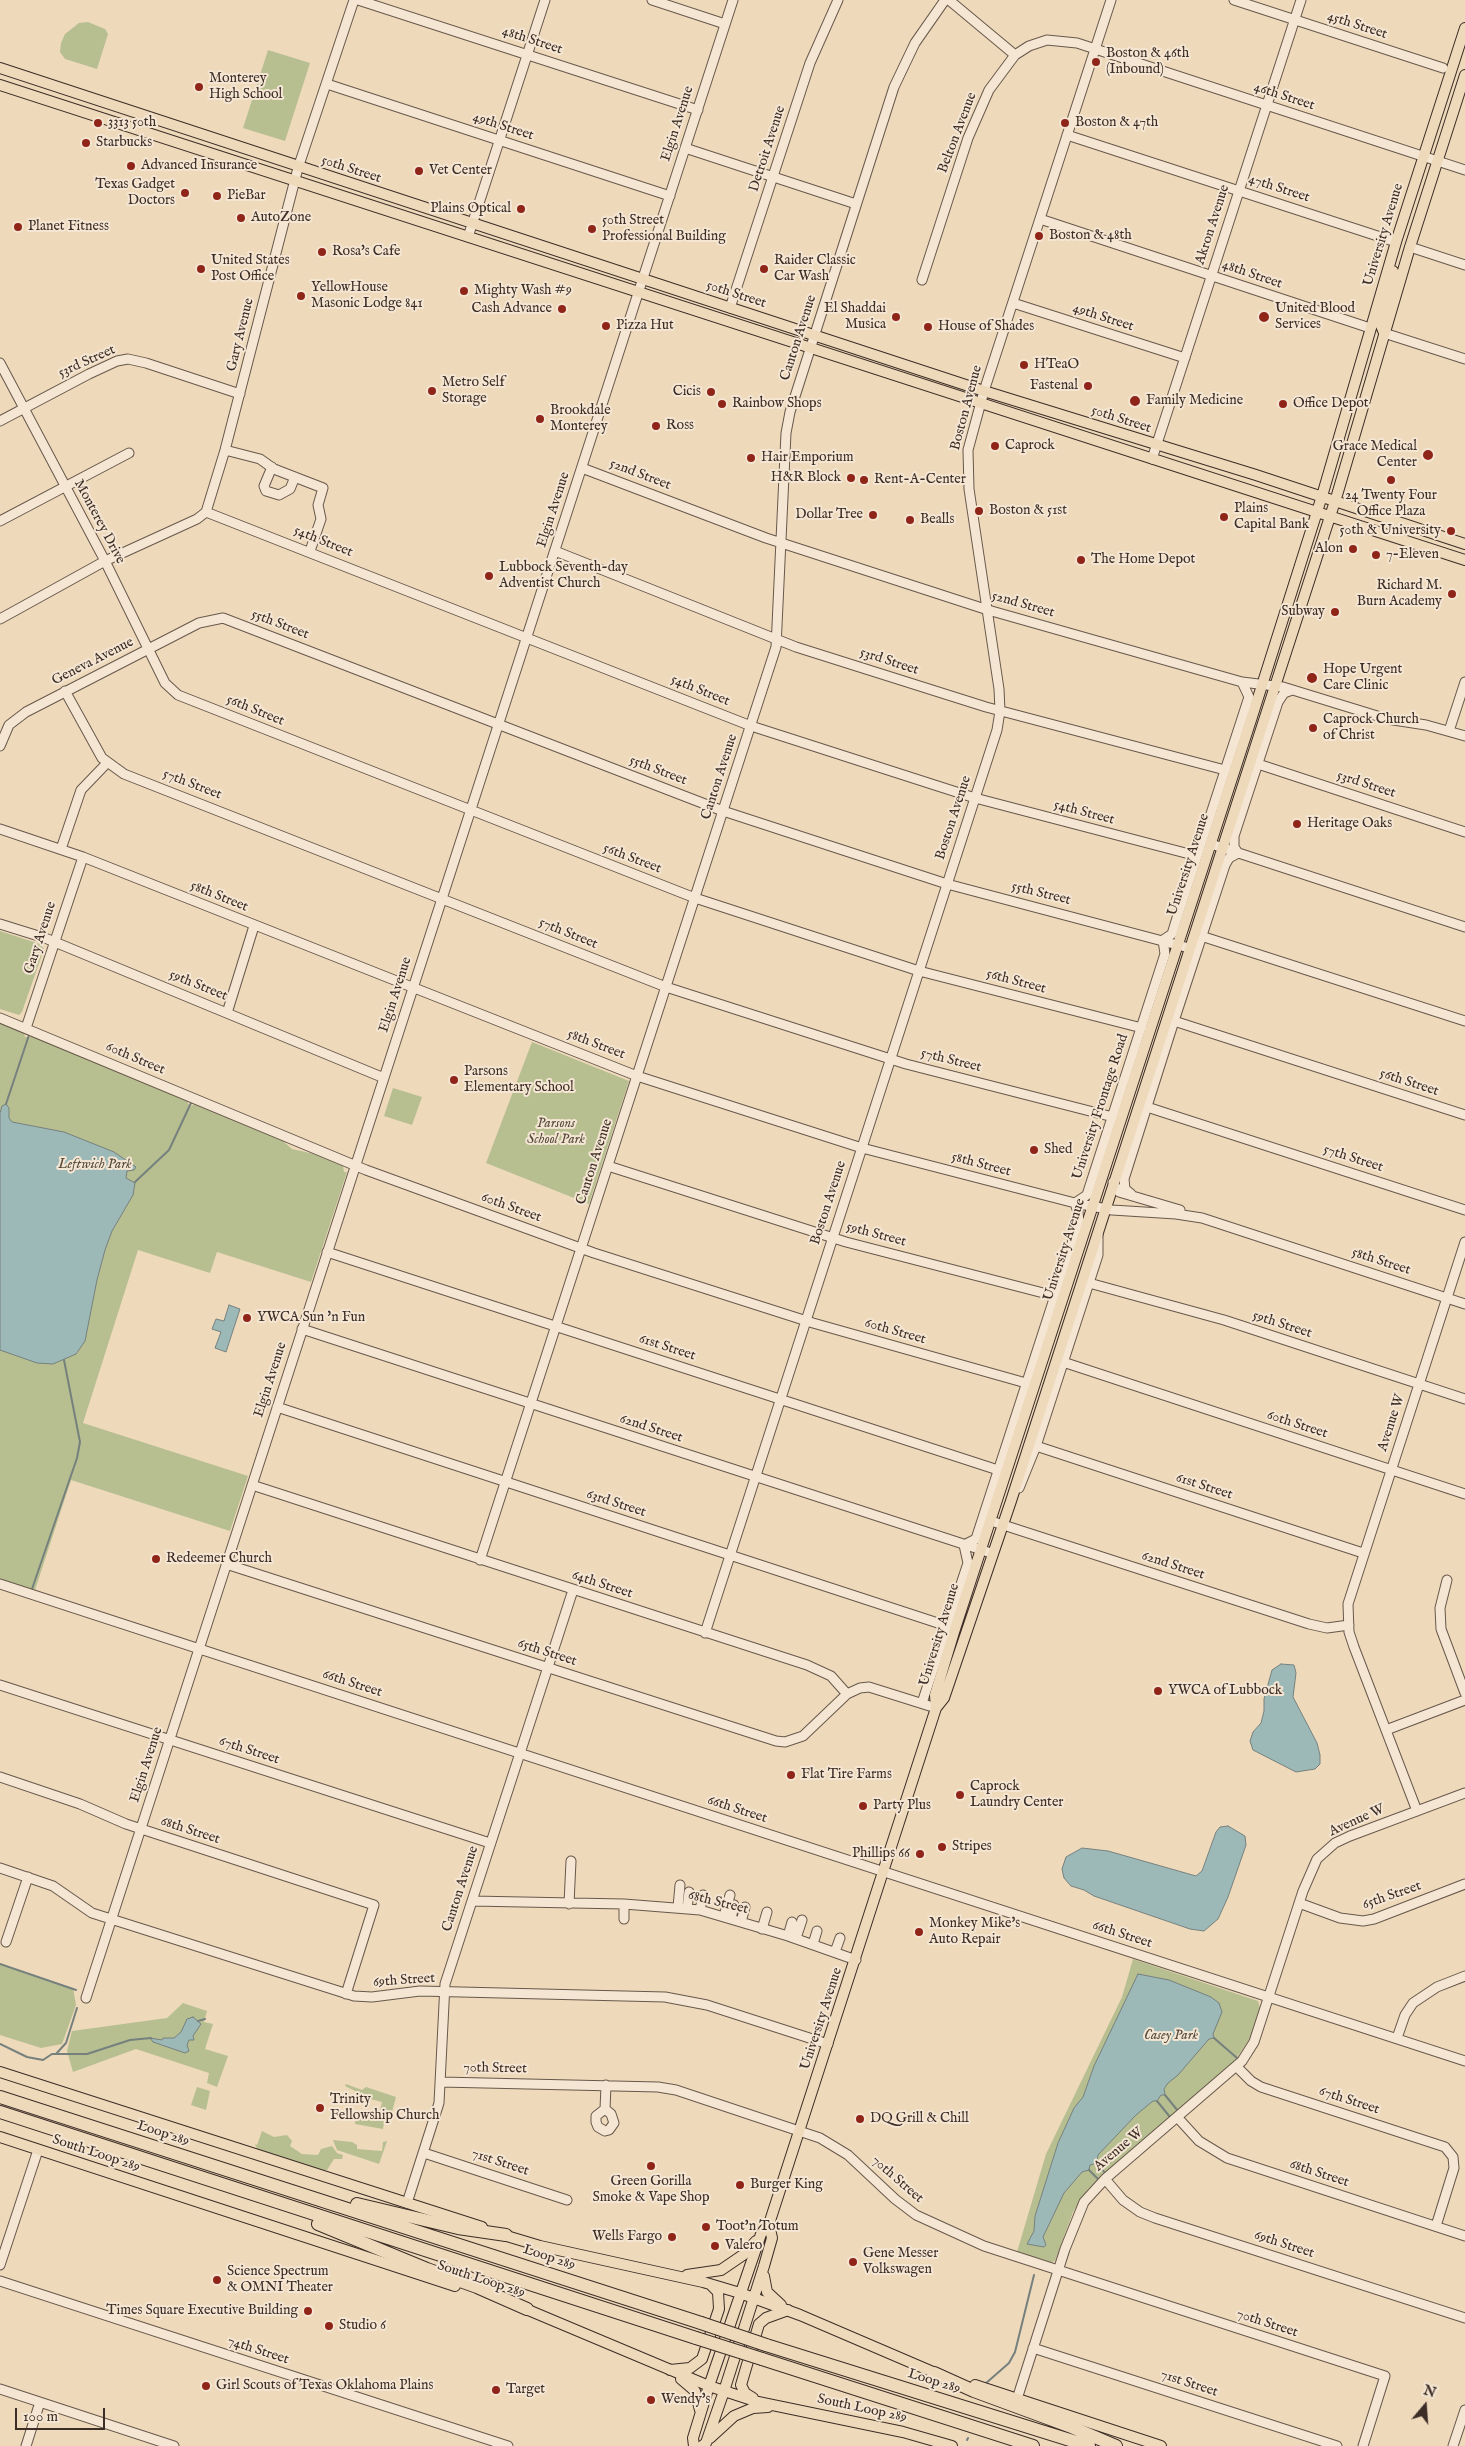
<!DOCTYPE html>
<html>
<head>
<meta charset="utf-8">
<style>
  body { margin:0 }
  #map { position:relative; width:1465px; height:2446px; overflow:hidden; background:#eed9bb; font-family:"IM FELL English",serif }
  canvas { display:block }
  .north { position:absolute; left:1400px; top:2381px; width:50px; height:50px; -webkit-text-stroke:4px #f4e6d3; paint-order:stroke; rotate:18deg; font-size:14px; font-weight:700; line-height:20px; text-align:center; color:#3c2d26 }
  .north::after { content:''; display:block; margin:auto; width:18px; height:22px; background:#3c2d26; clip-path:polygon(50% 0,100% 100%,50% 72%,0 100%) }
  .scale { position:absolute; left:15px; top:2408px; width:90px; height:22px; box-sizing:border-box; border:2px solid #3c2d26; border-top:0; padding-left:6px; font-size:15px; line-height:18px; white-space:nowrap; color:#3c2d26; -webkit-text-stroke:4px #f4e6d3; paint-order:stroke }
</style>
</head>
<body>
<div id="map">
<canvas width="1465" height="2446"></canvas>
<div class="north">N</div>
<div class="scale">100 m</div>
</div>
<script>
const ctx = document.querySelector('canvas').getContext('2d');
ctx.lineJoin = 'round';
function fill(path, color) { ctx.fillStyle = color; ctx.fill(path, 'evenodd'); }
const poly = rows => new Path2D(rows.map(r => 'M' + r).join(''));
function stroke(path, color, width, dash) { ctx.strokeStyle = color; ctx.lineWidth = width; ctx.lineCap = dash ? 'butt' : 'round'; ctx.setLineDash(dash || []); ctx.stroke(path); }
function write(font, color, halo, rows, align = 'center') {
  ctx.font = font + ' "IM FELL English",serif'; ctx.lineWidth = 4; ctx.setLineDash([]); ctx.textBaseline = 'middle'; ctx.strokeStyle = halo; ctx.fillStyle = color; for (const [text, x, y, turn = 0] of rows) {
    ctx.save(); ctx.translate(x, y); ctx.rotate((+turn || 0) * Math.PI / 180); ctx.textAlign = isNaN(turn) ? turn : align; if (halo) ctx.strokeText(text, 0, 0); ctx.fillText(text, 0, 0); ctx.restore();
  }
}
fill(poly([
  [88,22,105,29,108,34,97,69,65,59,60,52,61,43,65,34,79,23],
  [268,50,310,63,285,141,243,128],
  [0,931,40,944,44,949,22,1012,19,1015,0,1009],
  [0,1023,14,1027,24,1033,25,1037,33,1037,187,1101,190,1107,194,1104,283,1141,292,1149,314,1154,343,1166,344,1172,347,1172,311,1282,217,1252,210,1273,138,1250,83,1423,248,1476,230,1531,71,1480,35,1590,0,1579],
  [532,1042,629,1081,589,1204,486,1163],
  [393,1088,422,1097,412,1125,384,1116],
  [1133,1959,1258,2001,1260,2008,1250,2038,1232,2065,1089,2188,1073,2212,1055,2261,1049,2263,1017,2252,1046,2154,1122,1997],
  [0,1964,73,1988,76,2005,62,2044,41,2048,0,2035],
  [183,2003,207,2011,204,2022,213,2024,205,2049,228,2056,217,2087,207,2083,209,2073,136,2049,73,2072,67,2051,72,2031,167,2018],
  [346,2084,362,2090,366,2087,396,2097,392,2112,380,2111,382,2102,355,2095,357,2092,345,2086],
  [197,2087,210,2091,206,2110,191,2105],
  [356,2113,385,2115,383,2129,355,2124],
  [262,2131,274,2137,287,2135,292,2141,290,2146,302,2154,318,2155,321,2149,332,2146,337,2153,343,2155,342,2159,334,2159,327,2170,323,2170,257,2149,255,2144,257,2145],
  [333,2140,352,2142,357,2145,357,2149,382,2151,383,2142,387,2141,379,2164,337,2150]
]), '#b7bf91');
const water = poly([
  [6,1104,9,1108,9,1118,12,1122,64,1132,114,1152,136,1167,134,1170,127,1171,126,1178,135,1183,133,1195,112,1231,105,1250,97,1280,85,1341,76,1354,53,1364,37,1363,0,1350,0,1113,2,1106,6,1104],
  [229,1305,240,1309,226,1352,215,1348,221,1332,212,1329,216,1319,224,1321,229,1305],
  [1281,1664,1294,1665,1296,1673,1293,1697,1317,1743,1320,1755,1320,1764,1315,1769,1296,1772,1253,1750,1250,1741,1253,1732,1261,1723,1264,1711,1264,1699,1272,1670,1281,1664],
  [1228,1826,1245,1836,1246,1845,1228,1897,1218,1919,1204,1931,1190,1929,1094,1896,1084,1890,1071,1886,1064,1878,1062,1869,1066,1857,1082,1848,1108,1851,1196,1876,1202,1871,1216,1832,1220,1827,1228,1826],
  [1138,1974,1169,1980,1211,1997,1219,2003,1222,2012,1213,2034,1214,2038,1209,2039,1178,2075,1168,2083,1164,2089,1165,2095,1161,2095,1157,2101,1153,2101,1136,2115,1098,2155,1097,2163,1090,2165,1089,2170,1082,2172,1064,2193,1043,2237,1046,2245,1044,2247,1027,2244,1034,2231,1035,2216,1058,2143,1074,2108,1083,2097,1094,2066,1138,1974],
  [193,2017,201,2024,193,2036,194,2040,189,2040,187,2045,189,2051,185,2053,153,2042,150,2038,162,2040,163,2038,174,2038,181,2032,187,2019,193,2017]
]);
fill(water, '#9cb9b8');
stroke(water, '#76817e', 1);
stroke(poly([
  [6,1104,29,1035],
  [135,1182,169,1150,191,1103],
  [32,1589,77,1458,80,1442,64,1360],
  [0,1964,76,1990],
  [198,2021,205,2019],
  [1214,2038,1237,2058],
  [0,2044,27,2057,43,2060,52,2054,87,2054,130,2040,151,2038],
  [56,2054,66,2043,77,2008],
  [1165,2095,1178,2111],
  [1157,2101,1170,2117],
  [1097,2163,1105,2173],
  [1089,2170,1098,2179],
  [985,2384,1009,2363,1015,2352,1034,2275],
  [967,2440,968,2438]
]), '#76817e', 2);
const minor = poly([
  [358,0,698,110],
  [652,0,725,24],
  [949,0,1015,55],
  [1234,0,1443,68],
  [327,84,670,196],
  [1067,135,1396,242],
  [685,148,856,204],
  [1040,219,1370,328],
  [468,237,545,0],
  [1410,247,1465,265],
  [922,280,968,138,989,90,1015,55,1029,46,1047,40,1077,43,1465,170],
  [1013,303,1185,358],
  [730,308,810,63,838,0],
  [1384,333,1465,359],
  [0,363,105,561,165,683,178,695,695,898,919,971,1142,1028],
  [0,421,89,374,117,361,128,359,146,363,240,394],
  [225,450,260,459,274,469,323,488,318,505,321,519,310,551],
  [1152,459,1301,0],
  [272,467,264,486,266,491,279,495,290,489,295,477],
  [582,468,766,538,988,610,1242,682,1283,687,1387,719,1426,725,1465,736],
  [206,512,751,726,975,798,1197,856],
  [0,521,129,453],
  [555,551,796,647,986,707,1225,770],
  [0,619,105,561,197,519,206,512,225,450,298,168,354,0],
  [65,691,102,758,124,774,666,987,906,1064,1113,1117],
  [1449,731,1465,682],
  [0,746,9,725,26,712,199,623,223,618,723,811,947,884,1189,948],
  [1258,764,1465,832],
  [0,829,83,857,637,1076,862,1148,1075,1203,1112,1210,1176,1214,1202,1218,1465,1304],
  [1211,844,1465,927],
  [61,849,81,790,107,763],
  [0,924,45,938,384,1078],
  [1201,936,1465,1021],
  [227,1013,254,926],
  [0,1018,366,1170,594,1253,813,1323,1026,1383],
  [1174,1021,1465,1115],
  [26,1028,83,857],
  [1147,1107,1465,1210],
  [608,1166,846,1242,1055,1296],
  [1113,1182,1119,1192,1180,1210],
  [1131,1194,1125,1189,1124,1179,1174,1021,1225,865,1229,858,1238,853,1234,847,1234,836,1278,702,1284,693,1292,690],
  [327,1252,998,1470],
  [1089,1283,1224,1320,1465,1399],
  [302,1329,991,1553],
  [1063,1362,1465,1494],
  [277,1407,947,1626],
  [1036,1446,1363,1553],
  [252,1485,807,1665,831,1676,847,1694,860,1688,869,1687,936,1708],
  [1019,1488,1036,1446,1098,1255,1098,1234],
  [991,1521,1309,1624,1327,1628,1349,1625],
  [480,1560,776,647,786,433,790,412,894,87,915,43,945,0],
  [226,1564,776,1741,785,1742,803,1736,847,1694],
  [1447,1580,1440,1608,1441,1629,1465,1693],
  [0,1584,1465,2061],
  [705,1633,997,730,1000,711,999,689,969,489,968,450,984,391,1111,0],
  [0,1685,490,1843],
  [922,1703,968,1563,964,1545,976,1539,1079,1222,1078,1212,1075,1203,1087,1195,1165,954,1163,940,1172,934,1176,921,1249,697,1242,682],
  [1386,1730,1465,1700],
  [0,1777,80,1804,126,1824,374,1905,346,1994],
  [1417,1811,1354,1647,1349,1632,1348,1604,1465,1242],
  [0,1868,53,1886,92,1913,354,1996,372,1997,420,1991,665,1997,707,2005,828,2044],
  [472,1901,624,1904,700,1910,788,1936,856,1960],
  [1299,1903,1340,1918,1363,1921,1374,1919,1465,1884],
  [569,1904,571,1861],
  [678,1907,680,1885],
  [687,1909,689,1892],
  [700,1910,703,1895],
  [724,1916,730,1895],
  [624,1919,624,1904],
  [731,1919,734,1905],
  [741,1922,745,1907],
  [762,1929,767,1912],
  [788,1936,792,1922],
  [796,1938,802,1920],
  [6,1942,28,1877],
  [813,1944,817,1931],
  [835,1952,840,1938],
  [86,1998,733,0],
  [1397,2038,1405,2015,1413,2003,1437,1987,1465,1976],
  [1237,2067,1251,2081,1261,2087,1445,2147,1453,2157,1454,2168,1436,2226],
  [441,2082,658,2087,676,2090,820,2138,848,2155,895,2199,916,2215,984,2246,1385,2376,1363,2446],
  [605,2109,596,2116,596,2122,598,2127,605,2131,609,2130,614,2123,611,2114,605,2109,606,2085],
  [1178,2118,1199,2141,1227,2158,1465,2236],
  [424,2153,567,2200],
  [1105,2179,1123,2200,1140,2212,1155,2218,1465,2318],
  [407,2203,439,2103,445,1984,573,1590],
  [0,2265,38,2150],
  [0,2281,508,2446],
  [1033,2348,1337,2446],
  [0,2389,174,2446],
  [1017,2399,1065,2249,1084,2202,1105,2179,1242,2061,1254,2042,1303,1891,1317,1859,1335,1843,1350,1836,1465,1793],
  [26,2446,40,2402],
  [1453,2446,1465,2410]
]);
const major = poly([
  [0,68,984,391,1256,475,1465,544],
  [0,85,1465,560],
  [1384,333,1380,323,1393,271],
  [936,1708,935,1695,954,1632,1251,720,1322,496,1396,242,1465,28],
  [0,2072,482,2227],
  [0,2137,455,2286],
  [500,2234,540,2246,703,2282,740,2293,800,2315,940,2375],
  [687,2275,721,2270,743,2255,756,2241],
  [764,2276,767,2292,781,2305],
  [521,2307,709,2386,758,2402,903,2432,952,2446],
  [670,2370,690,2368,702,2359,719,2309,718,2292,711,2285],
  [681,2379,695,2391,700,2410],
  [975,2385,1161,2446],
  [753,2398,745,2393,741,2385,759,2324,766,2318,788,2310],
  [710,2438,734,2416,753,2408,768,2407],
  [694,2446,693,2438,709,2386,761,2234,769,2224,936,1708,944,1698,1011,1501,1337,495,1410,247,1465,75],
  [702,2446,706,2443,724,2391,764,2266,772,2238,769,2224]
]);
const highway = poly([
  [0,2097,701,2323],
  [0,2112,696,2338],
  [357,2204,458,2228,506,2235],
  [318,2224,427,2269,477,2287,527,2309],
  [766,2345,1089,2446],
  [762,2359,1033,2446],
  [934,2373,974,2391,1069,2426,1116,2446]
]);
stroke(minor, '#68584b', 11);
stroke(major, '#3c2d26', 12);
stroke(highway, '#3c2d26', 14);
stroke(minor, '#f4e6d3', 9);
stroke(major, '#eed9bb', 10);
stroke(highway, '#eed9bb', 12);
const highwayBridge = poly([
  [701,2323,766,2345],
  [696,2338,762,2359]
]);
stroke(highwayBridge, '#3c2d26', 14, []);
stroke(highwayBridge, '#eed9bb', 12);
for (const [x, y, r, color] of [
  [1096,62,5,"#8f2418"],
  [199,87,5,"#8f2418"],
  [98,123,5,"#8f2418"],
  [1065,123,5,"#8f2418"],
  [86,143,5,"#8f2418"],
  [131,166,5,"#8f2418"],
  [419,171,5,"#8f2418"],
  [185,193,5,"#8f2418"],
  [217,196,5,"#8f2418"],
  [521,209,5,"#8f2418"],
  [241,218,5,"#8f2418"],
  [18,227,5,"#8f2418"],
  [592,229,5,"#8f2418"],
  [1039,236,5,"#8f2418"],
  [322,252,5,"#8f2418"],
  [201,269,5,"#8f2418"],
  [764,269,5,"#8f2418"],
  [464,291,5,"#8f2418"],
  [301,296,5,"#8f2418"],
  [562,309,5,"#8f2418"],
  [896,317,5,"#8f2418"],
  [1264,317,6,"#8f2418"],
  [606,326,5,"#8f2418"],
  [928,327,5,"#8f2418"],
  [1024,365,5,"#8f2418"],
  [1088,386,5,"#8f2418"],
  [432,391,5,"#8f2418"],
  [711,392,5,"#8f2418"],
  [1135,401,6,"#8f2418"],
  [722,404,5,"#8f2418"],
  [1283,404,5,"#8f2418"],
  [540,419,5,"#8f2418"],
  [656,426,5,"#8f2418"],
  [995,446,5,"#8f2418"],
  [1428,455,6,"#8f2418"],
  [751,458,5,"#8f2418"],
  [851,478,5,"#8f2418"],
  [864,480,5,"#8f2418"],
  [1391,480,5,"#8f2418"],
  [979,511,5,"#8f2418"],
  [873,515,5,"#8f2418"],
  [1224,517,5,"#8f2418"],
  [910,520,5,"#8f2418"],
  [1451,531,5,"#8f2418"],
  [1353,549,5,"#8f2418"],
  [1376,555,5,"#8f2418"],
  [1081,560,5,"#8f2418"],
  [489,576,5,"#8f2418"],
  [1452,594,5,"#8f2418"],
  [1335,612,5,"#8f2418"],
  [1312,678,6,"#8f2418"],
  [1313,728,5,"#8f2418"],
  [1297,824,5,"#8f2418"],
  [454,1080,5,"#8f2418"],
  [1034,1150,5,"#8f2418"],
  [247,1318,5,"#8f2418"],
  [156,1559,5,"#8f2418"],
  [1158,1691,5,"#8f2418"],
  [791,1775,5,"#8f2418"],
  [960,1795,5,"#8f2418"],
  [863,1806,5,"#8f2418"],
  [942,1847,5,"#8f2418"],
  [920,1854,5,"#8f2418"],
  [919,1932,5,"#8f2418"],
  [320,2108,5,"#8f2418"],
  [860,2119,5,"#8f2418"],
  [651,2166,5,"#8f2418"],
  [740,2185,5,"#8f2418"],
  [706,2227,5,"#8f2418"],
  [672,2237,5,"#8f2418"],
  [715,2246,5,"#8f2418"],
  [853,2262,5,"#8f2418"],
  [217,2280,5,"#8f2418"],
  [308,2311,5,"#8f2418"],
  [329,2326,5,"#8f2418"],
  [206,2386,5,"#8f2418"],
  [496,2390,5,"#8f2418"],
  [651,2400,5,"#8f2418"]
]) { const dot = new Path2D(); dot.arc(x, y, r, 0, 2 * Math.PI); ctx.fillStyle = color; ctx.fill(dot); stroke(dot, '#f4e6d3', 2); }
write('14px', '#3c2d26', '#f4e6d3', [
  ["45th Street",1357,26,18],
  ["48th Street",532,41,18],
  ["46th Street",1284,97,18],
  ["Elgin Avenue",678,124,-72],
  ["49th Street",503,127,18],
  ["Belton Avenue",958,133,-69],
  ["Detroit Avenue",768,149,-72],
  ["50th Street",351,170,18],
  ["47th Street",1279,189,18],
  ["Akron Avenue",1213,225,-72],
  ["University Avenue",1384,235,-73],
  ["48th Street",1252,275,19],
  ["50th Street",736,295,18],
  ["49th Street",1103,318,18],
  ["Gary Avenue",241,335,-76],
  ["Canton Avenue",799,338,-72],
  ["53rd Street",87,362,-24],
  ["Boston Avenue",967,408,-75],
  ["50th Street",1121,420,18],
  ["52nd Street",640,475,21],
  ["Elgin Avenue",554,510,-72],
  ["Monterey Drive",99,522,62],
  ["54th Street",323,542,22],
  ["52nd Street",1023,605,16],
  ["55th Street",280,625,21],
  ["Geneva Avenue",93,662,-27],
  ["53rd Street",889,662,18],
  ["54th Street",700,691,22],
  ["56th Street",255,711,22],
  ["55th Street",658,771,21],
  ["Canton Avenue",720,777,-72],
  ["57th Street",192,785,21],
  ["53rd Street",1366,785,18],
  ["54th Street",1084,813,15],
  ["Boston Avenue",954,818,-72],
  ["56th Street",632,859,21],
  ["University Avenue",1189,865,-72],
  ["55th Street",1041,894,14],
  ["58th Street",219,897,22],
  ["57th Street",568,934,22],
  ["Gary Avenue",41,938,-72],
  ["56th Street",1016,982,15],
  ["59th Street",198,986,22],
  ["Elgin Avenue",396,995,-72],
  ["58th Street",596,1045,21],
  ["60th Street",135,1059,23],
  ["57th Street",951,1061,14],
  ["56th Street",1409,1083,18],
  ["University Frontage Road",1101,1107,-72],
  ["57th Street",1353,1159,18],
  ["Canton Avenue",595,1162,-72],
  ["58th Street",981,1165,15],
  ["Boston Avenue",829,1203,-72],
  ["60th Street",511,1208,20],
  ["59th Street",876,1235,15],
  ["University Avenue",1065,1250,-72],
  ["58th Street",1381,1262,18],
  ["59th Street",1282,1325,18],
  ["60th Street",895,1332,16],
  ["61st Street",667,1348,18],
  ["Elgin Avenue",271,1380,-72],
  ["Avenue W",1392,1423,-72],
  ["60th Street",1297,1425,18],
  ["62nd Street",651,1429,18],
  ["61st Street",1204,1487,18],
  ["63rd Street",616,1504,18],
  ["62nd Street",1173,1566,18],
  ["64th Street",602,1585,18],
  ["University Avenue",940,1635,-73],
  ["65th Street",547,1653,18],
  ["66th Street",352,1684,18],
  ["67th Street",249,1751,18],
  ["Elgin Avenue",147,1765,-72],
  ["66th Street",737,1810,18],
  ["Avenue W",1357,1821,-24],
  ["68th Street",190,1831,18],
  ["Canton Avenue",461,1889,-72],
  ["65th Street",1392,1896,-19],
  ["68th Street",718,1903,14],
  ["66th Street",1122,1935,18],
  ["69th Street",404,1981,-4],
  ["University Avenue",822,2019,-72],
  ["70th Street",495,2069,1],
  ["67th Street",1349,2101,18],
  ["Loop 289",163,2134,18],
  ["Avenue W",1119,2150,-40],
  ["South Loop 289",96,2154,18],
  ["71st Street",500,2163,18],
  ["68th Street",1319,2174,18],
  ["70th Street",897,2180,41],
  ["69th Street",1284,2245,18],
  ["Loop 289",549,2258,18],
  ["South Loop 289",481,2280,18],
  ["70th Street",1267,2324,18],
  ["74th Street",258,2351,18],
  ["Loop 289",934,2382,17],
  ["71st Street",1189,2384,18],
  ["South Loop 289",862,2409,12]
]);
write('14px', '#3c2d26', '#f4e6d3', [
  ["Boston & 46th",1106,54],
  ["(Inbound)",1106,70],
  ["Monterey",209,79],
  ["High School",209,95],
  ["3313 50th",108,123],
  ["Boston & 47th",1075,123],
  ["Starbucks",96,143],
  ["Advanced Insurance",141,166],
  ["Vet Center",429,171],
  ["Texas Gadget",175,185,"right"],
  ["Doctors",175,201,"right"],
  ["PieBar",227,196],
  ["Plains Optical",511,209,"right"],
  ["AutoZone",251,218],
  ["50th Street",602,221],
  ["Professional Building",602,237],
  ["Planet Fitness",28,227],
  ["Boston & 48th",1049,236],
  ["Rosa's Cafe",332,252],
  ["United States",211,261],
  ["Post Office",211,277],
  ["Raider Classic",774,261],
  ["Car Wash",774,277],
  ["YellowHouse",311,288],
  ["Masonic Lodge 841",311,304],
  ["Mighty Wash #9",474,291],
  ["Cash Advance",552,309,"right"],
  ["El Shaddai",886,309,"right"],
  ["Musica",886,325,"right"],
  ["United Blood",1275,309],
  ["Services",1275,325],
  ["Pizza Hut",616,326],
  ["House of Shades",938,327],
  ["HTeaO",1034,365],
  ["Metro Self",442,383],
  ["Storage",442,399],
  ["Fastenal",1078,386,"right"],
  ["Cicis",701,392,"right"],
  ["Family Medicine",1146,401],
  ["Rainbow Shops",732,404],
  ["Office Depot",1293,404],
  ["Brookdale",550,411],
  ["Monterey",550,427],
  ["Ross",666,426],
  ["Caprock",1005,446],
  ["Grace Medical",1417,447,"right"],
  ["Center",1417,463,"right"],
  ["Hair Emporium",761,458],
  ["H&R Block",841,478,"right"],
  ["Rent-A-Center",874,480],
  ["24 Twenty Four",1391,496,"center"],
  ["Office Plaza",1391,512,"center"],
  ["Plains",1234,509],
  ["Capital Bank",1234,525],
  ["Boston & 51st",989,511],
  ["Dollar Tree",863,515,"right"],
  ["Bealls",920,520],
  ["50th & University",1441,531,"right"],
  ["Alon",1343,549,"right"],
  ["7-Eleven",1386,555],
  ["The Home Depot",1091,560],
  ["Lubbock Seventh-day",499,568],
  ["Adventist Church",499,584],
  ["Richard M.",1442,586,"right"],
  ["Burn Academy",1442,602,"right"],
  ["Subway",1325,612,"right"],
  ["Hope Urgent",1323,670],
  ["Care Clinic",1323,686],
  ["Caprock Church",1323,720],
  ["of Christ",1323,736],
  ["Heritage Oaks",1307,824],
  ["Parsons",464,1072],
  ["Elementary School",464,1088],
  ["Shed",1044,1150],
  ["YWCA Sun 'n Fun",257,1318],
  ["Redeemer Church",166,1559],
  ["YWCA of Lubbock",1168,1691],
  ["Flat Tire Farms",801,1775],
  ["Caprock",970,1787],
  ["Laundry Center",970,1803],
  ["Party Plus",873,1806],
  ["Stripes",952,1847],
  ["Phillips 66",910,1854,"right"],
  ["Monkey Mike's",929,1924],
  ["Auto Repair",929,1940],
  ["Trinity",330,2100],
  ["Fellowship Church",330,2116],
  ["DQ Grill & Chill",870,2119],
  ["Green Gorilla",651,2182,"center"],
  ["Smoke & Vape Shop",651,2198,"center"],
  ["Burger King",750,2185],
  ["Toot'n Totum",716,2227],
  ["Wells Fargo",662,2237,"right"],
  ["Valero",725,2246],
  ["Gene Messer",863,2254],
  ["Volkswagen",863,2270],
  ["Science Spectrum",227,2272],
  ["& OMNI Theater",227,2288],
  ["Times Square Executive Building",298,2311,"right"],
  ["Studio 6",339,2326],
  ["Girl Scouts of Texas Oklahoma Plains",216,2386],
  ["Target",506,2390],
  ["Wendy's",661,2400]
], 'left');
write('italic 14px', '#554a3b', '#f4e6d3', [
  ["Parsons",556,1124],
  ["School Park",556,1140],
  ["Leftwich Park",95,1165],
  ["Casey Park",1171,2036]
]);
</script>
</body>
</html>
